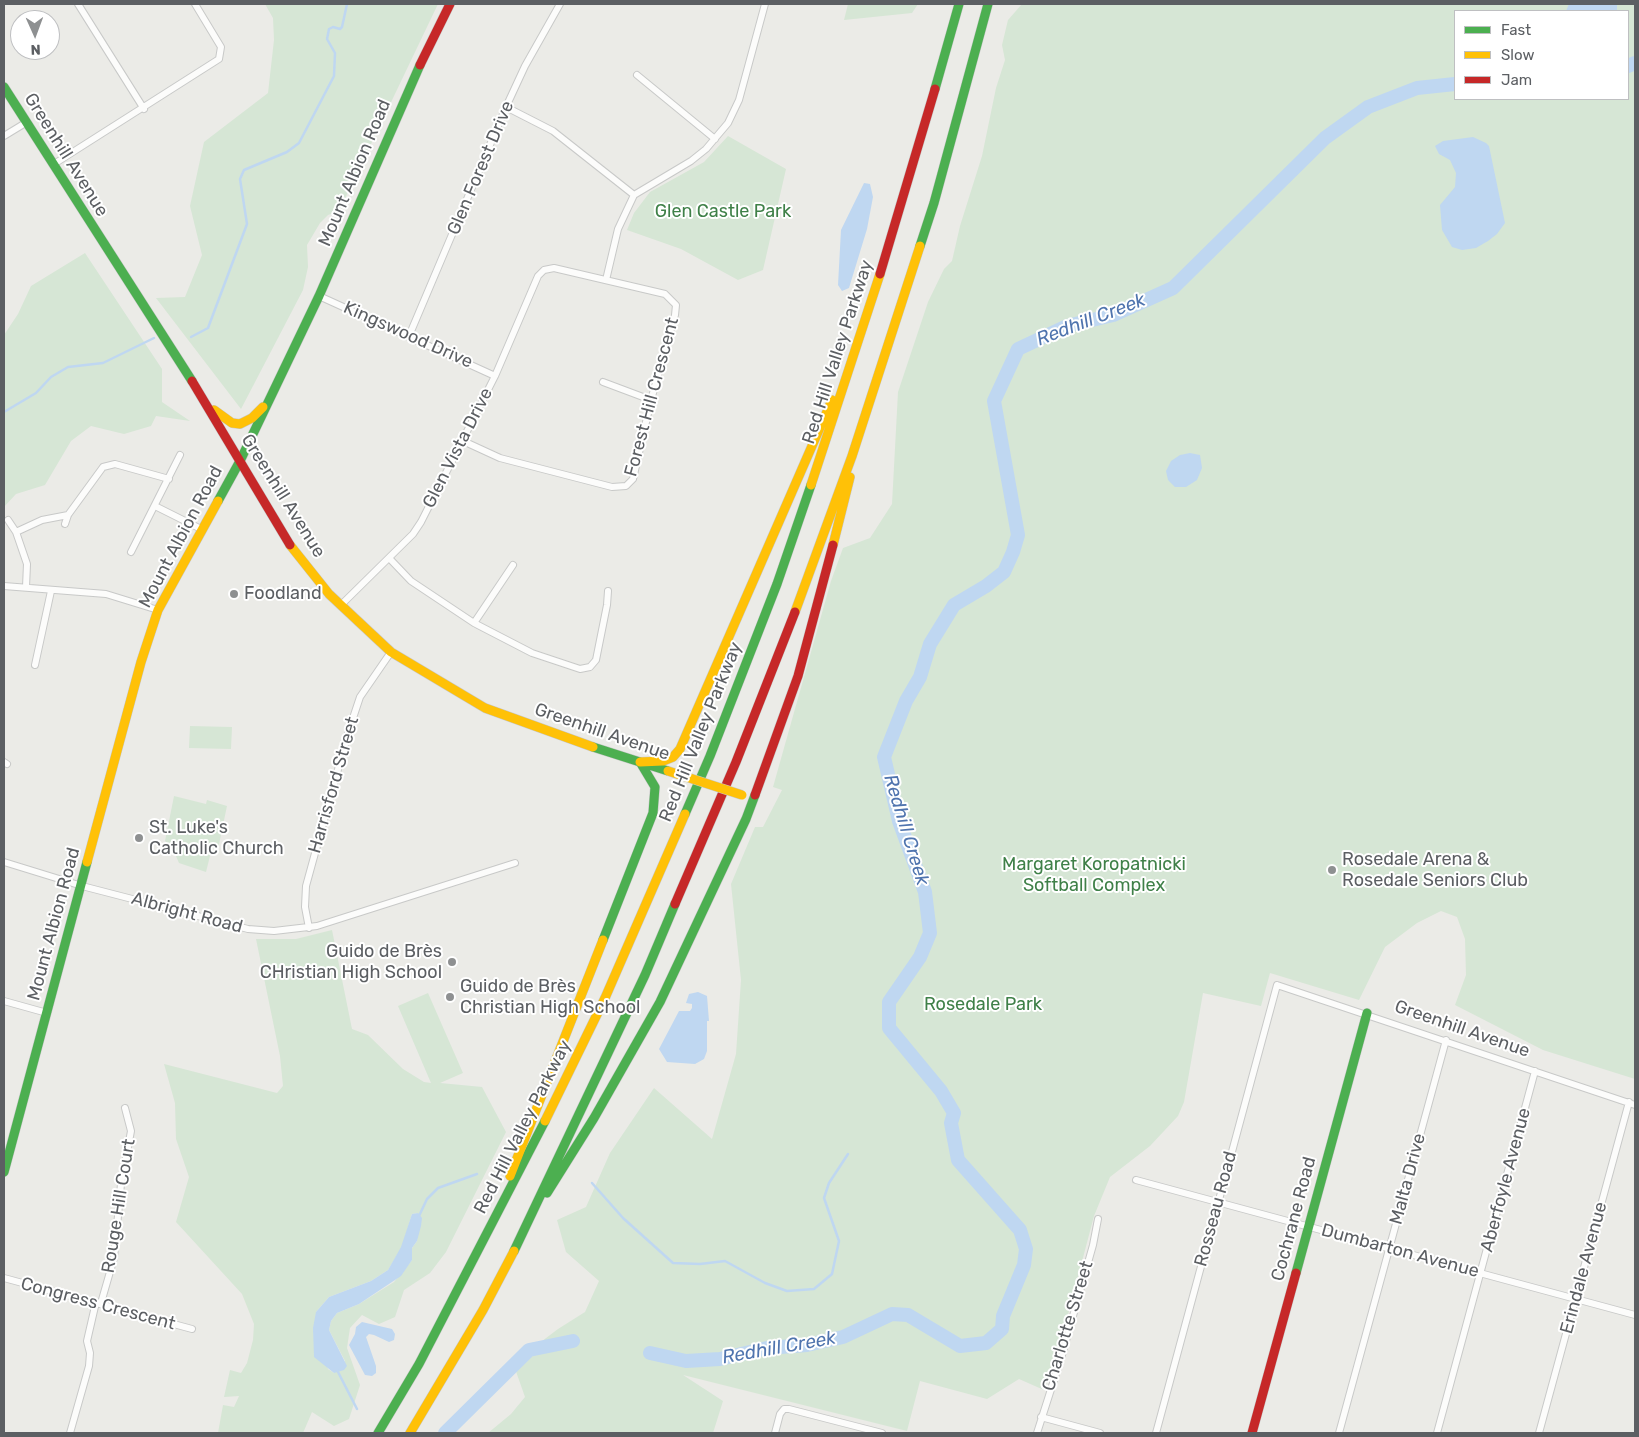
<!DOCTYPE html>
<html>
<head>
<meta charset="utf-8">
<style>
  body { margin:0 }
  #map { position:relative; width:1639px; height:1437px; overflow:hidden; background:#ebebe7; font-family:Rubik,sans-serif }
  canvas { display:block }
  .frame { position:absolute; inset:0; border:5px solid #5c5f63; pointer-events:none }
  .legend { position:absolute; left:1454px; top:10px; width:175px; height:90px; box-sizing:border-box; background:#fff; border:1px solid #bebfc1; margin:0; padding:6px 9px; list-style:none; font-size:15px; color:#5c5f63 }
  .legend li { display:flex; align-items:center; gap:10px; height:25px }
  .legend b { width:25px; border:1px solid #bebfc1 }
  .north { position:absolute; left:10px; top:10px; width:50px; height:50px; box-sizing:border-box; background:#fff; border:1px solid #bebfc1; border-radius:50%; rotate:178deg; font-size:14px; font-weight:700; line-height:20px; text-align:center; color:#5c5f63 }
  .north::after { content:''; display:block; margin:auto; width:18px; height:22px; background:#8e9091; clip-path:polygon(50% 0,100% 100%,50% 72%,0 100%) }
</style>
</head>
<body>
<div id="map">
<canvas width="1639" height="1437"></canvas>
<div class="frame"></div>
<ul class="legend">
<li><b style="height:6px;background:#4caf50"></b>Fast</li>
<li><b style="height:6px;background:#ffc107"></b>Slow</li>
<li><b style="height:6px;background:#c62828"></b>Jam</li>
</ul>
<div class="north">N</div>
</div>
<script>
const ctx = document.querySelector('canvas').getContext('2d');
ctx.lineJoin = 'round';
function fill(path, color) { ctx.fillStyle = color; ctx.fill(path, 'evenodd'); }
const poly = rows => new Path2D(rows.map(r => 'M' + r).join(''));
function stroke(path, color, width, dash) { ctx.strokeStyle = color; ctx.lineWidth = width; ctx.lineCap = dash ? 'butt' : 'round'; ctx.setLineDash(dash || []); ctx.stroke(path); }
function write(font, color, halo, rows, align = 'center') {
  ctx.font = font + ' Rubik,sans-serif'; ctx.lineWidth = 4; ctx.setLineDash([]); ctx.textBaseline = 'middle'; ctx.strokeStyle = halo; ctx.fillStyle = color; for (const [text, x, y, turn = 0] of rows) {
    ctx.save(); ctx.translate(x, y); ctx.rotate((+turn || 0) * Math.PI / 180); ctx.textAlign = isNaN(turn) ? turn : align; if (halo) ctx.strokeText(text, 0, 0); ctx.fillText(text, 0, 0); ctx.restore();
  }
}
fill(poly([
  [265,4,438,4,339,211,328,215,320,223,307,245,308,267,303,290,241,409,156,298,185,297,202,255,190,206,204,142,268,93,274,40,273,18],
  [848,4,918,4,912,13,844,20],
  [1022,4,1635,4,1635,1079,1543,1050,1455,1005,1466,975,1465,939,1457,917,1441,911,1417,923,1385,947,1359,1000,1270,973,1261,1006,1203,993,1184,1102,1178,1116,1150,1146,1110,1177,1094,1216,1056,1360,1044,1390,1019,1379,987,1399,920,1381,907,1431,683,1375,723,1401,713,1433,488,1433,511,1414,525,1397,513,1363,558,1329,585,1312,599,1281,566,1252,557,1220,586,1207,610,1153,654,1088,712,1139,736,1054,741,980,731,884,755,827,763,827,782,790,773,787,831,581,843,548,870,538,892,504,898,392,928,302,944,269,952,261,960,226,982,156,996,88,1005,60,1002,45,1008,20],
  [1455,11,1628,11,1628,99,1455,99],
  [728,136,786,169,763,270,738,280,681,249,627,230,634,213,650,192,704,162],
  [85,253,162,369,162,402,190,421,156,416,151,426,124,434,91,426,71,441,45,485,16,494,4,507,4,335,18,314,31,286],
  [190,726,232,727,231,749,189,748],
  [174,796,206,804,207,800,227,806,218,849,212,848,206,872,179,863,172,847,165,841],
  [332,930,352,1029,368,1035,403,1069,424,1082,431,1083,398,1006,428,993,463,1073,440,1083,482,1087,506,1132,446,1252,430,1273,404,1290,395,1317,379,1324,362,1315,350,1328,347,1348,360,1385,349,1419,334,1426,312,1412,303,1433,218,1433,223,1405,234,1407,239,1396,224,1397,230,1370,241,1373,247,1363,253,1340,254,1324,242,1294,176,1222,189,1177,176,1139,175,1103,164,1064,277,1093,283,1086,280,1056,256,939,296,939],
  [418,1213,417,1241,412,1248,412,1260,394,1282,359,1304,337,1313,331,1321,329,1330,345,1361,334,1373,328,1369,316,1312,329,1297,371,1281,388,1270,402,1247,412,1214]
]), '#d6e6d5');
fill(poly([
  [1569,4,1617,4,1617,11,1566,11],
  [1473,137,1486,143,1489,146,1505,223,1497,234,1488,241,1476,248,1462,250,1452,247,1442,230,1440,205,1455,187,1456,173,1450,160,1439,154,1435,146,1443,141],
  [864,183,870,184,873,197,867,229,849,288,842,291,838,285,841,230],
  [1190,453,1200,455,1202,468,1197,480,1186,487,1175,487,1168,480,1166,471,1171,461,1180,455],
  [698,992,707,996,709,1021,707,1021,707,1051,704,1059,695,1064,667,1062,659,1049,679,1011,690,1011,692,1008,692,1004,686,1003,689,994],
  [418,1213,422,1218,421,1226,417,1241,412,1248,412,1260,401,1276,359,1304,337,1313,331,1321,329,1330,347,1366,344,1370,334,1373,314,1357,313,1328,316,1312,329,1297,371,1281,388,1270,401,1247,412,1214],
  [362,1322,392,1329,395,1334,394,1340,389,1342,374,1335,369,1334,366,1337,376,1366,376,1373,372,1376,365,1375,349,1345,355,1334,356,1327]
]), '#bfd7f1');
stroke(poly([
  [191,337,208,328,247,224,240,179,244,170,287,152,299,143,334,76,335,53,327,39,329,29,333,27,340,29,342,27,347,4],
  [4,412,36,393,51,377,68,367,103,363,154,338],
  [592,1183,623,1218,673,1263,700,1264,725,1261,765,1283,787,1291,814,1289,832,1274,839,1241,824,1198,829,1183,848,1154],
  [419,1216,427,1199,438,1188,477,1174],
  [337,1370,357,1409]
]), '#bfd7f1', 2.5);
stroke(poly([
  [1628,66,1635,63],
  [650,1353,686,1361,720,1359,767,1348,807,1345,843,1337,892,1314,908,1315,960,1346,986,1343,1002,1329,1003,1316,1024,1265,1026,1249,1020,1230,958,1160,951,1123,954,1113,941,1091,889,1028,889,1002,920,957,930,933,925,892,899,821,884,757,906,701,920,677,930,644,954,605,986,586,1004,572,1013,552,1018,535,994,401,1018,349,1067,326,1113,315,1173,288,1325,138,1368,107,1417,88,1455,84],
  [445,1433,529,1350,573,1341]
]), '#bfd7f1', 14);
const street = poly([
  [78,4,144,109],
  [637,75,715,139],
  [506,107,553,131,634,195],
  [4,136,27,122],
  [54,164,219,59,221,47,195,4],
  [606,280,618,229,634,195,691,161,706,149,728,123,739,100,765,4],
  [319,296,495,376],
  [409,336,506,107,525,66,560,4],
  [603,382,651,400],
  [155,506,201,529],
  [8,520,16,532,27,564,26,587],
  [65,524,68,515,103,467,115,464,169,479],
  [16,532,42,520,68,515],
  [131,552,180,455],
  [389,558,411,581,474,623,532,653,580,669,590,667,596,660,607,605,608,591],
  [4,586,106,594,158,610],
  [341,605,413,534,421,522,495,376,538,276,544,270,554,268,665,294,676,305,675,315,651,400,633,479,626,486,612,487,500,458,463,441],
  [474,623,513,565],
  [35,665,51,591],
  [4,762,7,764],
  [4,862,82,886,248,929,274,931,317,926,515,863],
  [309,928,305,907,306,886,348,733,360,697,391,652],
  [4,1001,47,1013],
  [1136,1180,1635,1315],
  [4,1278,192,1329],
  [101,1303,114,1258,121,1184,131,1131,125,1108],
  [1041,1417,1100,1433],
  [70,1433,89,1366,90,1353,87,1341,96,1302],
  [775,1433,780,1414,784,1409,789,1409,882,1433],
  [1037,1433,1062,1355,1093,1245,1098,1219],
  [1156,1433,1277,985,1635,1105],
  [1339,1433,1446,1040],
  [1437,1433,1535,1071],
  [1539,1433,1629,1102]
]);
const fast = poly([
  [4,87,192,381],
  [935,89,959,4],
  [920,246,934,203,988,4],
  [218,501,240,461,319,296,420,65],
  [593,747,668,771],
  [685,814,710,756,777,584,811,485],
  [603,940,653,813,655,787,640,762],
  [4,1172,87,862],
  [547,1193,594,1118,660,1002,746,819,755,795],
  [514,1251,645,975,675,904],
  [1296,1273,1367,1013],
  [378,1433,419,1364,545,1121]
]);
const slow = poly([
  [214,410,232,423,240,424,252,418,263,407],
  [811,485,880,274],
  [290,545,329,594,391,652,485,708,593,747],
  [833,545,850,477],
  [795,612,852,456,920,246],
  [640,762,663,761,673,757,680,749,832,400],
  [87,862,141,662,158,610,218,501],
  [545,1121,605,998,685,814],
  [510,1176,603,940],
  [410,1433,483,1310,514,1251]
]);
const jam = poly([
  [420,65,450,4],
  [880,274,935,89],
  [192,381,290,545],
  [755,795,798,676,833,545],
  [675,904,736,762,795,612],
  [1252,1433,1296,1273]
]);
stroke(street, '#c8c9c8', 8);
stroke(fast, '#c6c7c7', 10);
stroke(slow, '#c6c7c7', 10);
stroke(jam, '#c6c7c7', 10);
stroke(street, '#fcfcfb', 6);
stroke(fast, '#4caf50', 9);
stroke(slow, '#ffc107', 9);
stroke(jam, '#c62828', 9);
const slowBridge = poly([
  [668,771,742,795]
]);
stroke(slowBridge, '#c6c7c7', 10, []);
stroke(slowBridge, '#ffc107', 9);
for (const [x, y, r, color] of [
  [234,594,5,"#8e9091"],
  [139,838,5,"#8e9091"],
  [1332,870,5,"#8e9091"],
  [452,962,5,"#8e9091"],
  [450,997,5,"#8e9091"]
]) { const dot = new Path2D(); dot.arc(x, y, r, 0, 2 * Math.PI); ctx.fillStyle = color; ctx.fill(dot); stroke(dot, '#fff', 2); }
write('18px', '#5c5f63', '#fff', [
  ["Greenhill Avenue",66,155,58],
  ["Glen Forest Drive",481,168,-67],
  ["Mount Albion Road",355,173,-67],
  ["Kingswood Drive",408,335,24],
  ["Red Hill Valley Parkway",838,352,-72],
  ["Forest Hill Crescent",652,397,-75],
  ["Glen Vista Drive",458,448,-63],
  ["Greenhill Avenue",283,496,58],
  ["Mount Albion Road",181,537,-62],
  ["Greenhill Avenue",602,732,19],
  ["Red Hill Valley Parkway",701,732,-68],
  ["Harrisford Street",334,785,-74],
  ["Albright Road",187,913,15],
  ["Mount Albion Road",54,924,-75],
  ["Greenhill Avenue",1462,1029,19],
  ["Red Hill Valley Parkway",523,1127,-63],
  ["Malta Drive",1408,1179,-75],
  ["Aberfoyle Avenue",1506,1180,-75],
  ["Rouge Hill Court",119,1206,-81],
  ["Rosseau Road",1216,1209,-75],
  ["Cochrane Road",1294,1219,-75],
  ["Dumbarton Avenue",1400,1251,15],
  ["Erindale Avenue",1584,1268,-75],
  ["Congress Crescent",98,1304,15],
  ["Charlotte Street",1068,1326,-73]
]);
write('18px', '#3f8048', '#fff', [
  ["Glen Castle Park",723,212],
  ["Margaret Koropatnicki",1094,865],
  ["Softball Complex",1094,886],
  ["Rosedale Park",983,1005]
]);
write('18px', '#5c5f63', '#fff', [
  ["Foodland",244,594],
  ["St. Luke's",149,828],
  ["Catholic Church",149,849],
  ["Rosedale Arena &",1342,860],
  ["Rosedale Seniors Club",1342,881],
  ["Guido de Brès",442,952,"right"],
  ["CHristian High School",442,973,"right"],
  ["Guido de Brès",460,987],
  ["Christian High School",460,1008]
], 'left');
write('italic 19px', '#4f74ae', '#fff', [
  ["Redhill Creek",1091,320,-21],
  ["Redhill Creek",906,830,73],
  ["Redhill Creek",779,1348,-10]
]);
</script>
</body>
</html>
